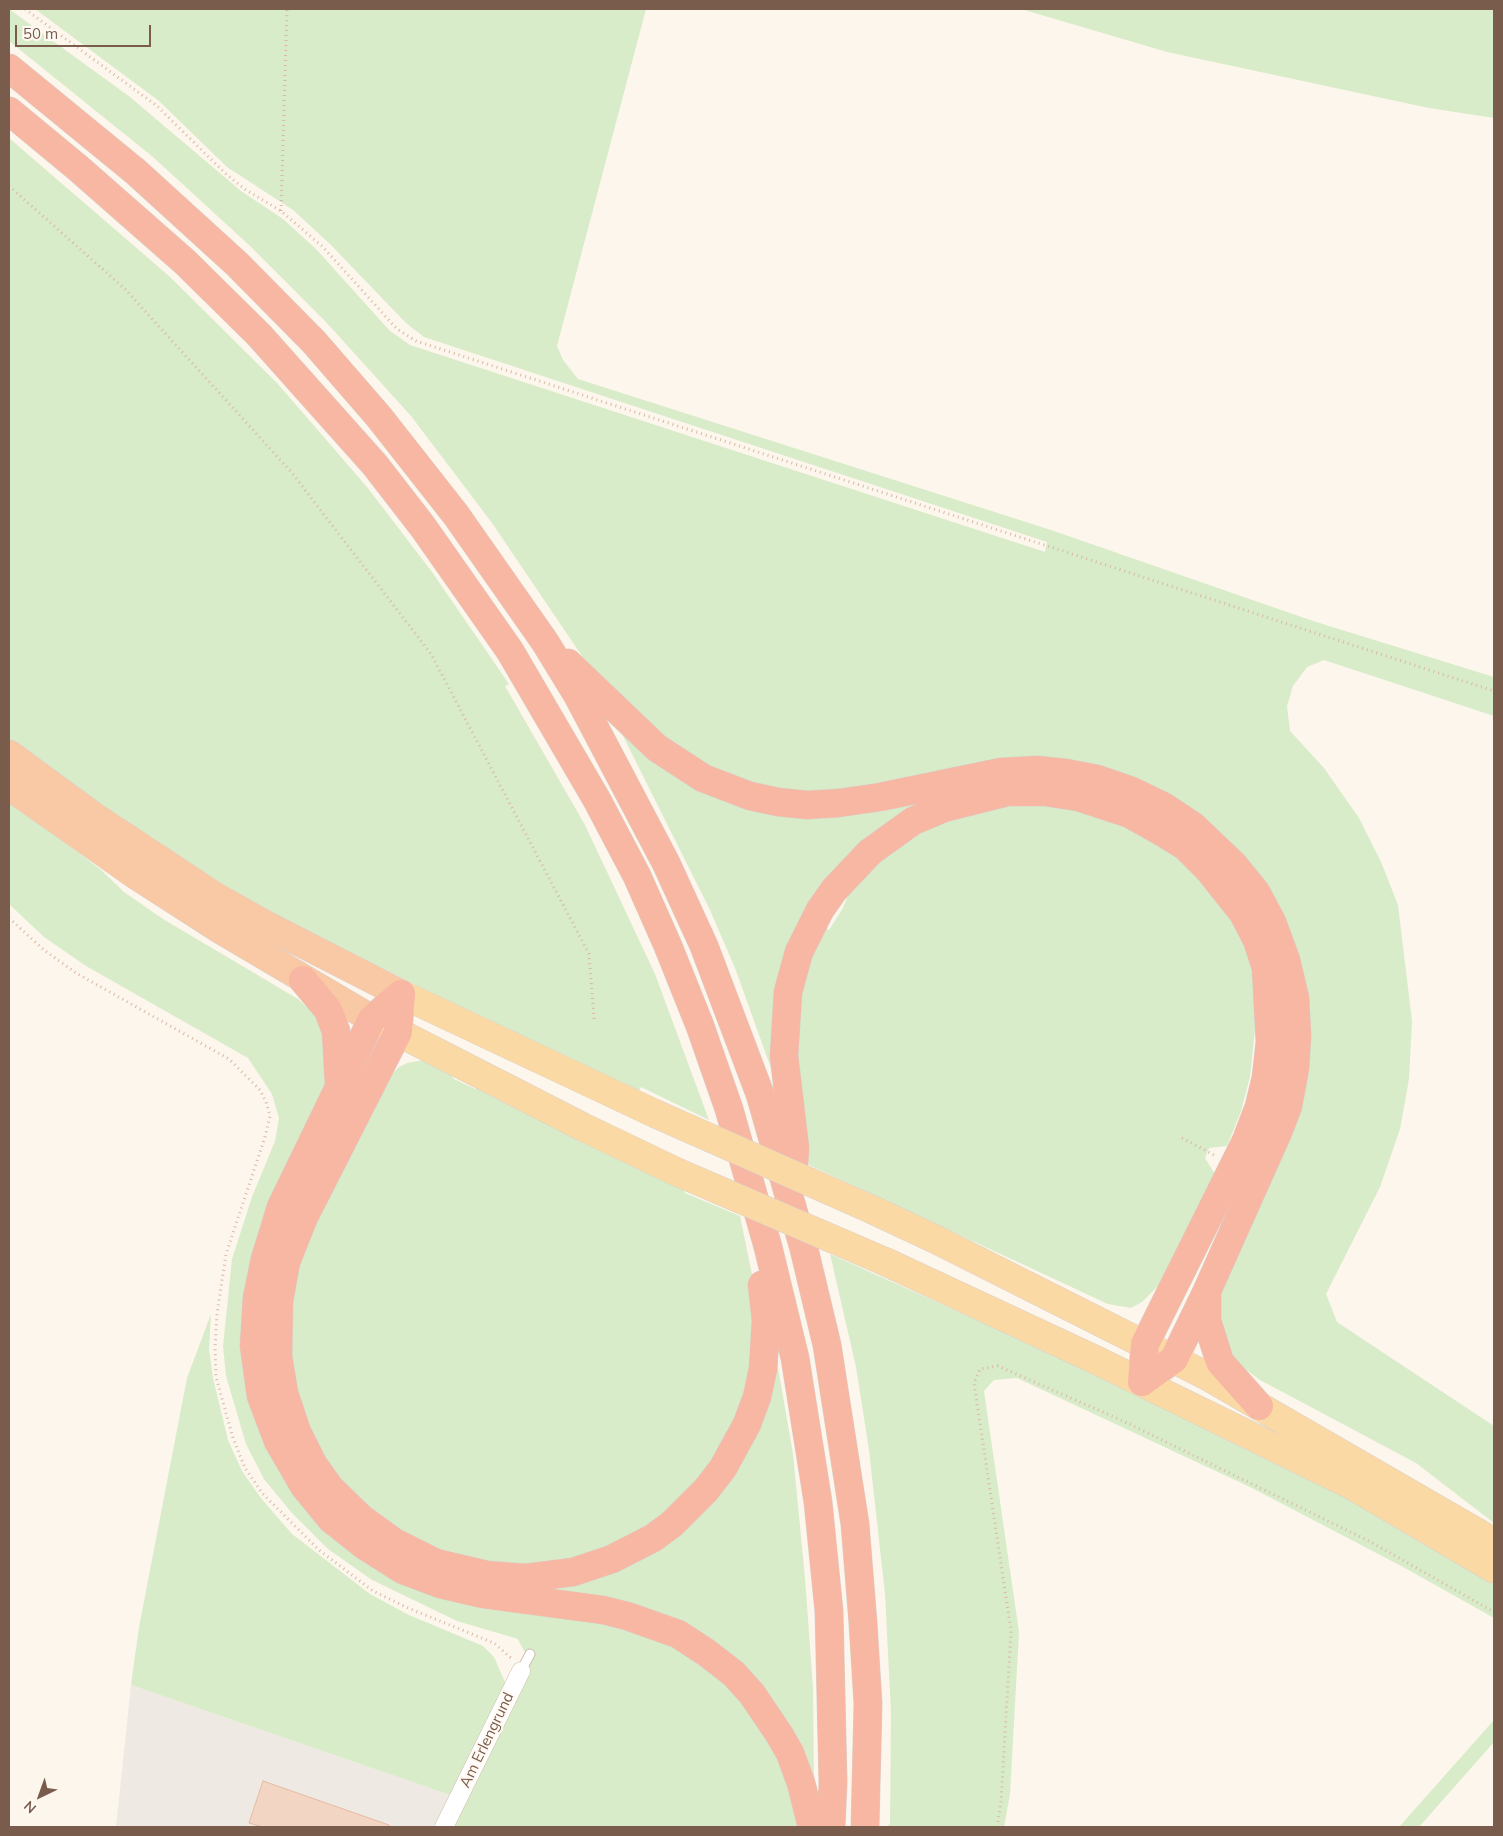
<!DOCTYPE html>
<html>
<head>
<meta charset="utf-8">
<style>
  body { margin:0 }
  #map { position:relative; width:1503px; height:1836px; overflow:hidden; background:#fdf6ec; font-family:Mulish,sans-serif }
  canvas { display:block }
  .frame { position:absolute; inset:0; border:10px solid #7a5c4d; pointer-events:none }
  .north { position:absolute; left:15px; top:1771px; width:50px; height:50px; -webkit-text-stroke:4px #fffaf3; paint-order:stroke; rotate:222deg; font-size:14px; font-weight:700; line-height:20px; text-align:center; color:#7a5c4d }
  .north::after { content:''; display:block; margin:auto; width:18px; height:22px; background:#7a5c4d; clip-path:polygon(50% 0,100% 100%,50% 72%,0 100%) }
  .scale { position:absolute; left:15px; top:25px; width:136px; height:22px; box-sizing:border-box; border:2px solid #7a5c4d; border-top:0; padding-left:6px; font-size:15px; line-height:18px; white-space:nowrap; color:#7a5c4d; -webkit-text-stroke:4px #fffaf3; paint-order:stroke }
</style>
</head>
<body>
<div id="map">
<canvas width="1503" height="1836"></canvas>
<div class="frame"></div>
<div class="north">N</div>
<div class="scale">50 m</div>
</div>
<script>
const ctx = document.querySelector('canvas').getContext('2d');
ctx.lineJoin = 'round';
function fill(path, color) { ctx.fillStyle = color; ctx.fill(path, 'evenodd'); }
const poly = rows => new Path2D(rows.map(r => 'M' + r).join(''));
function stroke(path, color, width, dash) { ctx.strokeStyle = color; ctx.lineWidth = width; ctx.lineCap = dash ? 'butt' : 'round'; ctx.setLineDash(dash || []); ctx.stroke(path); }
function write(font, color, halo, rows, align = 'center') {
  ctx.font = font + ' Mulish,sans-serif'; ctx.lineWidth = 4.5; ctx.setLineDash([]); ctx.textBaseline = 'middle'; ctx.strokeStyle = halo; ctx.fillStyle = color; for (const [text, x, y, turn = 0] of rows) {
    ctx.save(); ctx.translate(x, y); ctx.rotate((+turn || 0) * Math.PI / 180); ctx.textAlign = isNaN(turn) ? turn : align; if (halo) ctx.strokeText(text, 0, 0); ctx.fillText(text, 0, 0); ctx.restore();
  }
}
fill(poly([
  [131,1685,453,1796,438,1827,116,1827]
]), '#efe9e4');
fill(poly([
  [9,9,130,97,241,191,283,219,317,250,389,330,410,345,1045,552,1047,542,424,337,406,323,330,244,293,210,227,167,159,101,35,9,646,9,557,346,563,360,578,379,1051,530,1313,621,1494,677,1494,716,1324,660,1307,667,1293,686,1287,706,1290,731,1324,768,1359,818,1381,862,1398,905,1412,1021,1409,1079,1400,1129,1380,1187,1326,1294,1337,1322,1494,1426,1494,1523,1416,1463,1260,1380,1233,1360,1219,1334,1221,1292,1306,1053,1194,817,882,788,779,794,684,758,609,688,584,659,492,523,411,416,326,322,249,245,153,157,9,41],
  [1021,9,1494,9,1494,118,1429,108,1167,52],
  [9,138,169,276,277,383,367,487,432,572,509,684,505,686,585,825,655,974,709,1120,641,1087,638,1094,467,1011,259,906,110,815,9,741],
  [621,732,723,796,953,792,837,875,772,1071,735,968,710,910],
  [9,800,100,869,124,892,163,919,298,999,324,1023,328,1083,249,1275,326,1525,638,1629,704,1660,773,1738,801,1827,451,1827,534,1657,524,1651,518,1639,457,1621,372,1580,328,1549,291,1512,264,1479,246,1444,226,1376,223,1346,232,1259,252,1197,275,1141,279,1118,272,1094,248,1058,86,966,44,937,9,904],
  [1010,805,1047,806,1080,811,1132,828,1164,845,1228,904,1256,968,1256,1021,1250,1077,1241,1111,1227,1146,1209,1148,1205,1158,1215,1174,1159,1285,1142,1302,1131,1308,1108,1304,809,1165,799,1122,792,1028,820,925,829,930,843,908,852,885,871,866,915,835,946,821],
  [424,1060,446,1069,454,1079,475,1089,484,1085,682,1186,685,1193,740,1216,755,1289,759,1337,740,1419,687,1501,604,1552,524,1569,438,1555,351,1498,304,1429,287,1352,293,1280,312,1233,350,1150,388,1078,399,1067,407,1063],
  [830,1254,1090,1371,1346,1494,1494,1583,1494,1618,1405,1568,1252,1488,1017,1378,994,1380,984,1391,1019,1632,1010,1794,1004,1827,886,1827,890,1824,891,1712,885,1594,869,1450,856,1367],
  [211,1314,209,1349,213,1378,228,1440,242,1471,260,1497,292,1534,370,1594,409,1615,483,1646,494,1657,507,1687,453,1796,131,1685,139,1627,187,1378],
  [776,1356,793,1454,805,1578,813,1688,814,1781,713,1647,481,1583,678,1530],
  [1494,1720,1494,1742,1419,1827,1399,1827]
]), '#d8ecc9');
fill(poly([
  [264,1783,390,1826,391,1827,260,1827,250,1822]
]), '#0003');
const building = poly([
  [263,1781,389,1825,389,1827,263,1827,249,1823,263,1781]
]);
fill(building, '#f3d5c3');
stroke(building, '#e6bba3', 1);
const service = poly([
  [521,1671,530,1654]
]);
const minor = poly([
  [444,1827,521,1671]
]);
const primary = poly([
  [401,994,656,1114],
  [378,1022,583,1127,677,1172],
  [873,1210,937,1240,1205,1375,1494,1542],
  [886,1262,1096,1360,1351,1485,1494,1569]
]);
const trunk = poly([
  [9,754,92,815,213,895,266,925,401,994],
  [9,786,134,874,221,930,372,1019]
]);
const motorway = poly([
  [9,68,136,172,237,264,314,342,379,417,456,515,545,642,578,696,666,863,704,946,760,1094,804,1249,827,1345,855,1524,863,1623,868,1704,865,1827],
  [9,111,78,168,185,262,259,335,375,465,423,527,510,651,597,800,637,876,668,946,700,1026,729,1109,768,1247,795,1358,818,1502,829,1611,833,1783,831,1827],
  [568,663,657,748,703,778,750,796,778,802,807,805,839,803,880,797,1001,772,1037,770,1066,773,1097,779,1132,791,1163,806,1193,826,1234,865,1256,892,1272,922,1286,960,1295,998,1297,1036,1295,1068,1288,1106,1278,1132,1207,1291,1174,1359,1142,1382],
  [303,980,328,1010,336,1031,339,1084],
  [401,994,398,1032,303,1219,286,1262,279,1301,278,1356,284,1393,297,1432,313,1464,330,1488,361,1518,394,1542,436,1563,487,1575,526,1578,573,1572,612,1559,653,1538,672,1524,706,1490,723,1468,747,1424,757,1397,763,1369,766,1320,762,1285],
  [401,994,372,1019,281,1207,265,1259,257,1298,254,1346,261,1396,278,1441,304,1486,331,1519,365,1546,403,1570,440,1584,483,1594,603,1610,627,1616,678,1634,707,1653,734,1674,752,1694,779,1734,790,1753,801,1783,812,1827],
  [793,1178,795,1148,784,1056,788,992,799,952,820,910,834,890,870,852,913,821,944,808,1008,792,1045,792,1078,797,1130,814,1162,832,1186,847,1208,869,1243,913,1257,940,1266,968,1270,1042,1266,1078,1259,1107,1246,1141,1145,1344,1142,1382],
  [1207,1293,1207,1321,1220,1362,1259,1406]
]);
stroke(service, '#d1beb0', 11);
stroke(minor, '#d1beb0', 19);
stroke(primary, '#dad1cd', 29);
stroke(trunk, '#dad1cd', 29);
stroke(motorway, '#dad1cd', 29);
stroke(poly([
  [25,9,157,106,227,175,246,190,281,211,322,246,397,329,416,341,1494,691],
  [9,186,125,289,292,473,431,654,589,954,594,1019],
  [281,211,287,9],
  [9,918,44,950,76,973,229,1059,260,1090,266,1102,270,1116,265,1137,226,1254,217,1314,215,1348,216,1377,233,1438,245,1468,262,1493,319,1550,373,1591,408,1608,494,1643,511,1658],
  [1182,1138,1216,1156],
  [997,1827,1001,1802,1011,1631,974,1383,980,1369,998,1366,1123,1421,1369,1541,1494,1612]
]), '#d9b8a5', 3, [1, 4]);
stroke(service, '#fff', 9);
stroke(minor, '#fff', 18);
stroke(primary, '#fbd9a5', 28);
stroke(trunk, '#f9c8a4', 28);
stroke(motorway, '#f7b7a3', 28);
const primaryBridge = poly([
  [656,1114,873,1210],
  [677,1172,886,1262]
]);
stroke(primaryBridge, '#dad1cd', 29, []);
stroke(primaryBridge, '#fbd9a5', 28);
write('15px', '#7a5c4d', '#fffaf3', [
  ["Am Erlengrund",487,1740,-64]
]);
</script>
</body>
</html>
